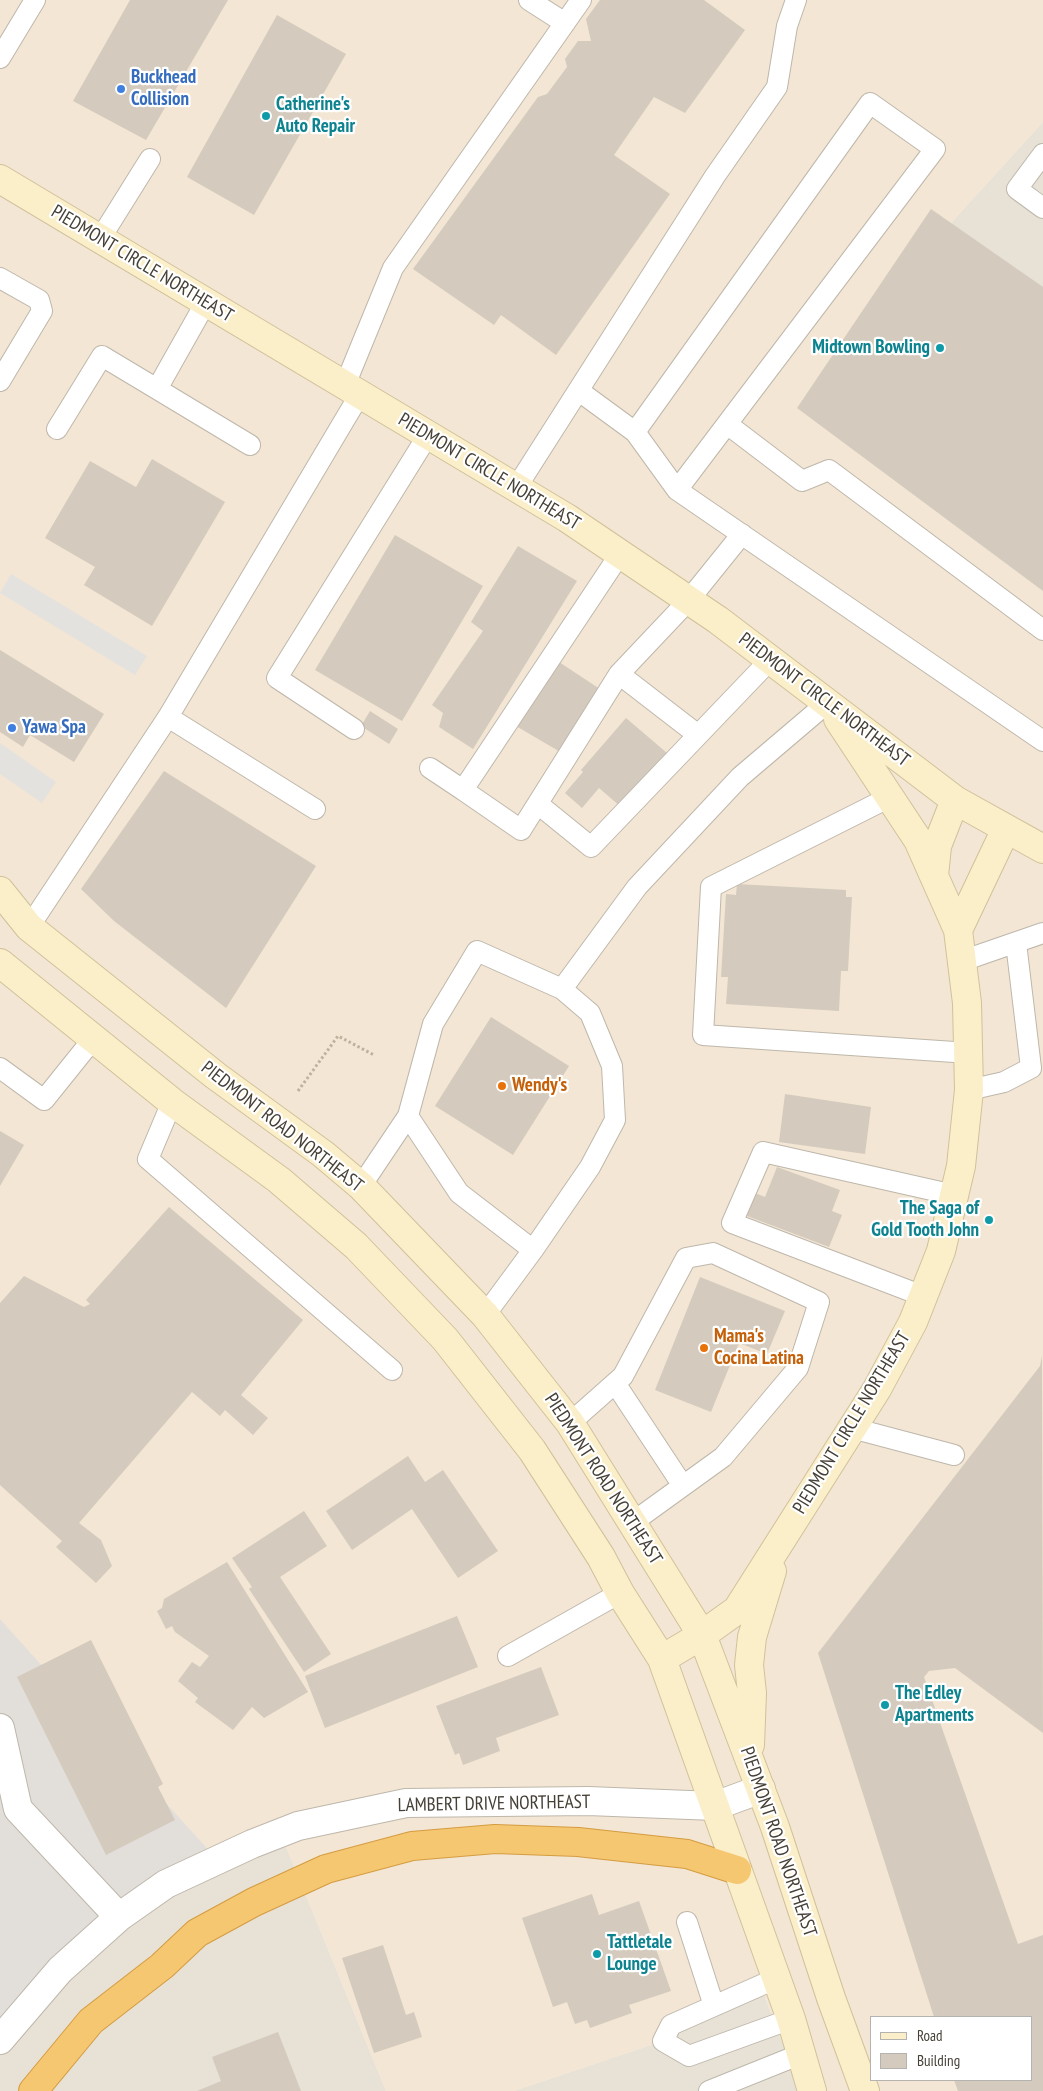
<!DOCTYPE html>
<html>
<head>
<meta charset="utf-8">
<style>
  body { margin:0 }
  #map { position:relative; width:1043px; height:2091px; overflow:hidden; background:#f3efe8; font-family:"PT Sans Narrow",sans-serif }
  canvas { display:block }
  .legend { position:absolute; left:870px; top:2016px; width:162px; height:65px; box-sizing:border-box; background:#fff; border:1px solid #b5b3af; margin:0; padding:6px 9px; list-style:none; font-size:15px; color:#464037 }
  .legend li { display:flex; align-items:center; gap:10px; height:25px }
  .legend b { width:25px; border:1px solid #b5b3af }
</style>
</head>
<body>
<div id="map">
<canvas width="1043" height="2091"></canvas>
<ul class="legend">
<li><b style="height:6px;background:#fbefca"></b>Road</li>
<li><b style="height:14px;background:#d4cbbe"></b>Building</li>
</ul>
</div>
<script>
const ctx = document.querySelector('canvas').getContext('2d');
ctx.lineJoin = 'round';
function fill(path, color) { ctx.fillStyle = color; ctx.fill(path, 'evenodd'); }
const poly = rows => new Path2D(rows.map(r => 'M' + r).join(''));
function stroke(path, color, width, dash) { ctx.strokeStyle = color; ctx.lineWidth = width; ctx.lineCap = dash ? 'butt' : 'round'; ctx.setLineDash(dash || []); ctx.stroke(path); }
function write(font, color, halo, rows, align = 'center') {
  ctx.font = font + ' "PT Sans Narrow",sans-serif'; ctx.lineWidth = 4.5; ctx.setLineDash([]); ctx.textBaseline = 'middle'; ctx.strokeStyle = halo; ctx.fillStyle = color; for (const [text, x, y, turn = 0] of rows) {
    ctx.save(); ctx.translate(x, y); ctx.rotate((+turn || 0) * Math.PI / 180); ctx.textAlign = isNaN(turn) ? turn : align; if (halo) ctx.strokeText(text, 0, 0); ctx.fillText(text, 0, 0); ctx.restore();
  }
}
fill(poly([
  [1043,122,1043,346,922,255],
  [279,1830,386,2091,0,2091,0,2032,213,1855],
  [762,1990,801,2091,514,2091,663,2041]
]), '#e7e1d6');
fill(poly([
  [0,0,1043,0,1043,122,922,255,1043,346,1043,2091,801,2091,762,1990,663,2041,514,2091,386,2091,279,1830,213,1855,0,1619],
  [872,2017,1032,2017,1032,2080,872,2080]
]), '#f3e6d4');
fill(poly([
  [0,1619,213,1855,0,2032]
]), '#e2ded9');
fill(poly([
  [11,574,147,656,135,675,0,593],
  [0,743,56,782,42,803,0,774]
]), '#e4e2df');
fill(poly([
  [130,0,228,0,146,140,73,101],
  [600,0,704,0,745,30,685,113,654,97,614,155,670,194,556,355,501,315,494,325,413,269,538,97,547,94,567,67,565,59,578,41,591,41,586,19],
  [277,15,346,54,254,215,187,177],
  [931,209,1043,287,1043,591,797,408],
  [152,459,225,502,152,626,84,585,95,567,45,538,90,461,136,487],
  [395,535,483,586,402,721,315,670],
  [518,546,577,581,473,749,439,727,443,713,432,705,483,631,471,622],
  [0,650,104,714,74,762,30,735,23,747,0,732],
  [559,662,606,693,562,753,516,726],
  [370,711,398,729,389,744,361,726],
  [626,718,667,753,621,807,599,788,582,808,565,793,583,772,581,770],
  [164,771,316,866,226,1008,114,921,81,889],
  [737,884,846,890,846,897,852,897,848,971,841,971,839,1011,726,1004,728,977,721,977,726,894,736,895],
  [491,1017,569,1066,513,1155,435,1106],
  [785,1094,871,1107,865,1154,779,1142],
  [0,1131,24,1145,0,1186],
  [777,1167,840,1190,832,1211,842,1215,829,1247,747,1216,755,1193,765,1197],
  [169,1207,303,1320,241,1395,268,1418,253,1435,225,1410,220,1416,192,1392,79,1523,101,1540,112,1566,96,1583,56,1547,62,1541,0,1485,0,1303,24,1276,84,1307,90,1304,86,1300],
  [700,1277,785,1311,767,1354,739,1343,711,1412,655,1390],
  [1042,1356,1043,1733,955,1668,929,1671,924,1677,1018,1944,1043,1935,1043,2091,958,2091,954,2080,1032,2080,1032,2017,934,2017,818,1653,1040,1366],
  [408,1456,425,1482,443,1470,498,1551,458,1578,412,1509,352,1550,326,1511],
  [304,1511,327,1546,280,1577,331,1654,304,1672,249,1589,252,1587,232,1558],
  [227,1562,308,1692,264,1718,252,1707,233,1730,195,1702,198,1698,178,1681,192,1662,200,1667,209,1656,175,1632,172,1626,166,1629,157,1611,162,1608,164,1599],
  [457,1616,478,1667,325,1728,305,1676],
  [91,1640,163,1784,158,1787,175,1820,106,1855,17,1677],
  [541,1667,559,1715,496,1738,500,1751,463,1765,459,1753,455,1755,436,1706],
  [592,1894,599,1915,639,1901,671,1991,629,2005,632,2013,590,2028,587,2020,575,2024,567,2002,553,2007,522,1918],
  [383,1945,406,2015,414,2012,422,2037,374,2053,342,1958],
  [278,2032,301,2091,197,2091,221,2081,212,2057]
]), '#d4cbbe');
const lane = poly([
  [529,0,565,23],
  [0,58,35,0],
  [1043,154,1017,189,1043,208],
  [100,239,150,159],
  [0,278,39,300,42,311,0,381],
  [345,385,393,268,581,0],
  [157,389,250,445],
  [579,391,635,432,677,490,1043,741],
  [727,424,802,481,829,470,1043,630],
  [57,429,102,356,157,389,206,302],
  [635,432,870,103,935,149,677,490],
  [516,488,715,176,777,87,787,26,796,0],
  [620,554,463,790,521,830,619,674,688,601,742,534],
  [619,674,698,735],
  [168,717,315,809],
  [354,729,277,678,428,435],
  [430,768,463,790],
  [890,797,711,887,703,1035,969,1053],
  [538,804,591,847,770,660],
  [29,927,168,717,360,394],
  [962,961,1043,933],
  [562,989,637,887,740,777,827,703],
  [0,1068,44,1100,93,1039],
  [969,1090,1004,1082,1031,1068,1016,943],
  [172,1102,148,1159,392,1370],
  [408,1116,459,1193,533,1250],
  [361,1186,408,1116,433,1024,477,951,562,989,590,1013,612,1066,615,1120,590,1167,533,1250,485,1315],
  [923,1296,732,1223,763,1152,954,1195],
  [615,1383,683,1486],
  [570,1423,623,1376,686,1258,713,1253,819,1302,798,1368,723,1457,633,1522],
  [852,1428,954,1455],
  [508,1656,620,1593],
  [687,1922,714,2006],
  [775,1979,671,2025,663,2041,689,2056,791,2019],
  [709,2091,801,2054]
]);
const street = poly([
  [0,1728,18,1809,119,1917],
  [0,2040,60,1970,119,1917,166,1884,252,1844,298,1826,406,1803,588,1801,715,1806,761,1789]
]);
const secondary = poly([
  [0,179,567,518,718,620,955,800,1043,849],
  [934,876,937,846,955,800],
  [0,891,29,927,216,1076,323,1154,361,1186,485,1315,570,1423,702,1635,775,1827,831,1998,865,2091],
  [958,930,1006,829],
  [0,963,172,1102,279,1180,356,1246,445,1339,532,1450,601,1557,620,1593,662,1659,791,2019,812,2091],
  [662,1659,702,1635,737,1610,877,1389,913,1322,941,1251,961,1166,969,1090,967,1003,958,930,918,840,838,719],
  [750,1745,752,1693,749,1665,752,1637,772,1571]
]);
const highway = poly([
  [33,2091,91,2021,162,1966,197,1933,254,1902,326,1869,412,1846,495,1839,578,1842,687,1854,737,1870]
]);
stroke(lane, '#beb7ab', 22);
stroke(street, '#beb7ab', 30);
stroke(secondary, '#d0c19a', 30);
stroke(highway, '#d49c41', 30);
stroke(poly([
  [298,1091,338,1036,374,1055]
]), '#bfb29d', 3, [2.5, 2.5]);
stroke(lane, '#fff', 20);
stroke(street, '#fff', 28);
stroke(secondary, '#fbefca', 28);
stroke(highway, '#f5c771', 28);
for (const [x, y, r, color] of [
  [121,89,5,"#3f7fe0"],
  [266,116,5,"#0f9aa8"],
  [940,348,5,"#0f9aa8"],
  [12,728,5,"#3f7fe0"],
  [502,1086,5,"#e8710a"],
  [989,1220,5,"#0f9aa8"],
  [704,1348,5,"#e8710a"],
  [885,1705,5,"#0f9aa8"],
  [597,1954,5,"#0f9aa8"]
]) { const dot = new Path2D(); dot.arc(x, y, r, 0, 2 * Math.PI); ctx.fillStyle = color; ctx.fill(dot); stroke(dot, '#fff', 2); }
write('bold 19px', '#366cbe', '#fff', [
  ["Buckhead",131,78],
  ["Collision",131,100],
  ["Yawa Spa",22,728]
], 'left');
write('bold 19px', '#0d838f', '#fff', [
  ["Catherine's",276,105],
  ["Auto Repair",276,127],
  ["Midtown Bowling",930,348,"right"],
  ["The Saga of",979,1209,"right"],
  ["Gold Tooth John",979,1231,"right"],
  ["The Edley",895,1694],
  ["Apartments",895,1716],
  ["Tattletale",607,1943],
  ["Lounge",607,1965]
], 'left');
write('19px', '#464037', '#fff', [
  ["PIEDMONT CIRCLE NORTHEAST",142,264,31],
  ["PIEDMONT CIRCLE NORTHEAST",489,472,31],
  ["PIEDMONT CIRCLE NORTHEAST",824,700,37],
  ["PIEDMONT ROAD NORTHEAST",282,1127,38],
  ["PIEDMONT CIRCLE NORTHEAST",852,1423,-59],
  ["PIEDMONT ROAD NORTHEAST",603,1479,57],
  ["LAMBERT DRIVE NORTHEAST",494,1804,-1],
  ["PIEDMONT ROAD NORTHEAST",778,1842,71]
]);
write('bold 19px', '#c56008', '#fff', [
  ["Wendy's",512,1086],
  ["Mama's",714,1337],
  ["Cocina Latina",714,1359]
], 'left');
</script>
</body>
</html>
